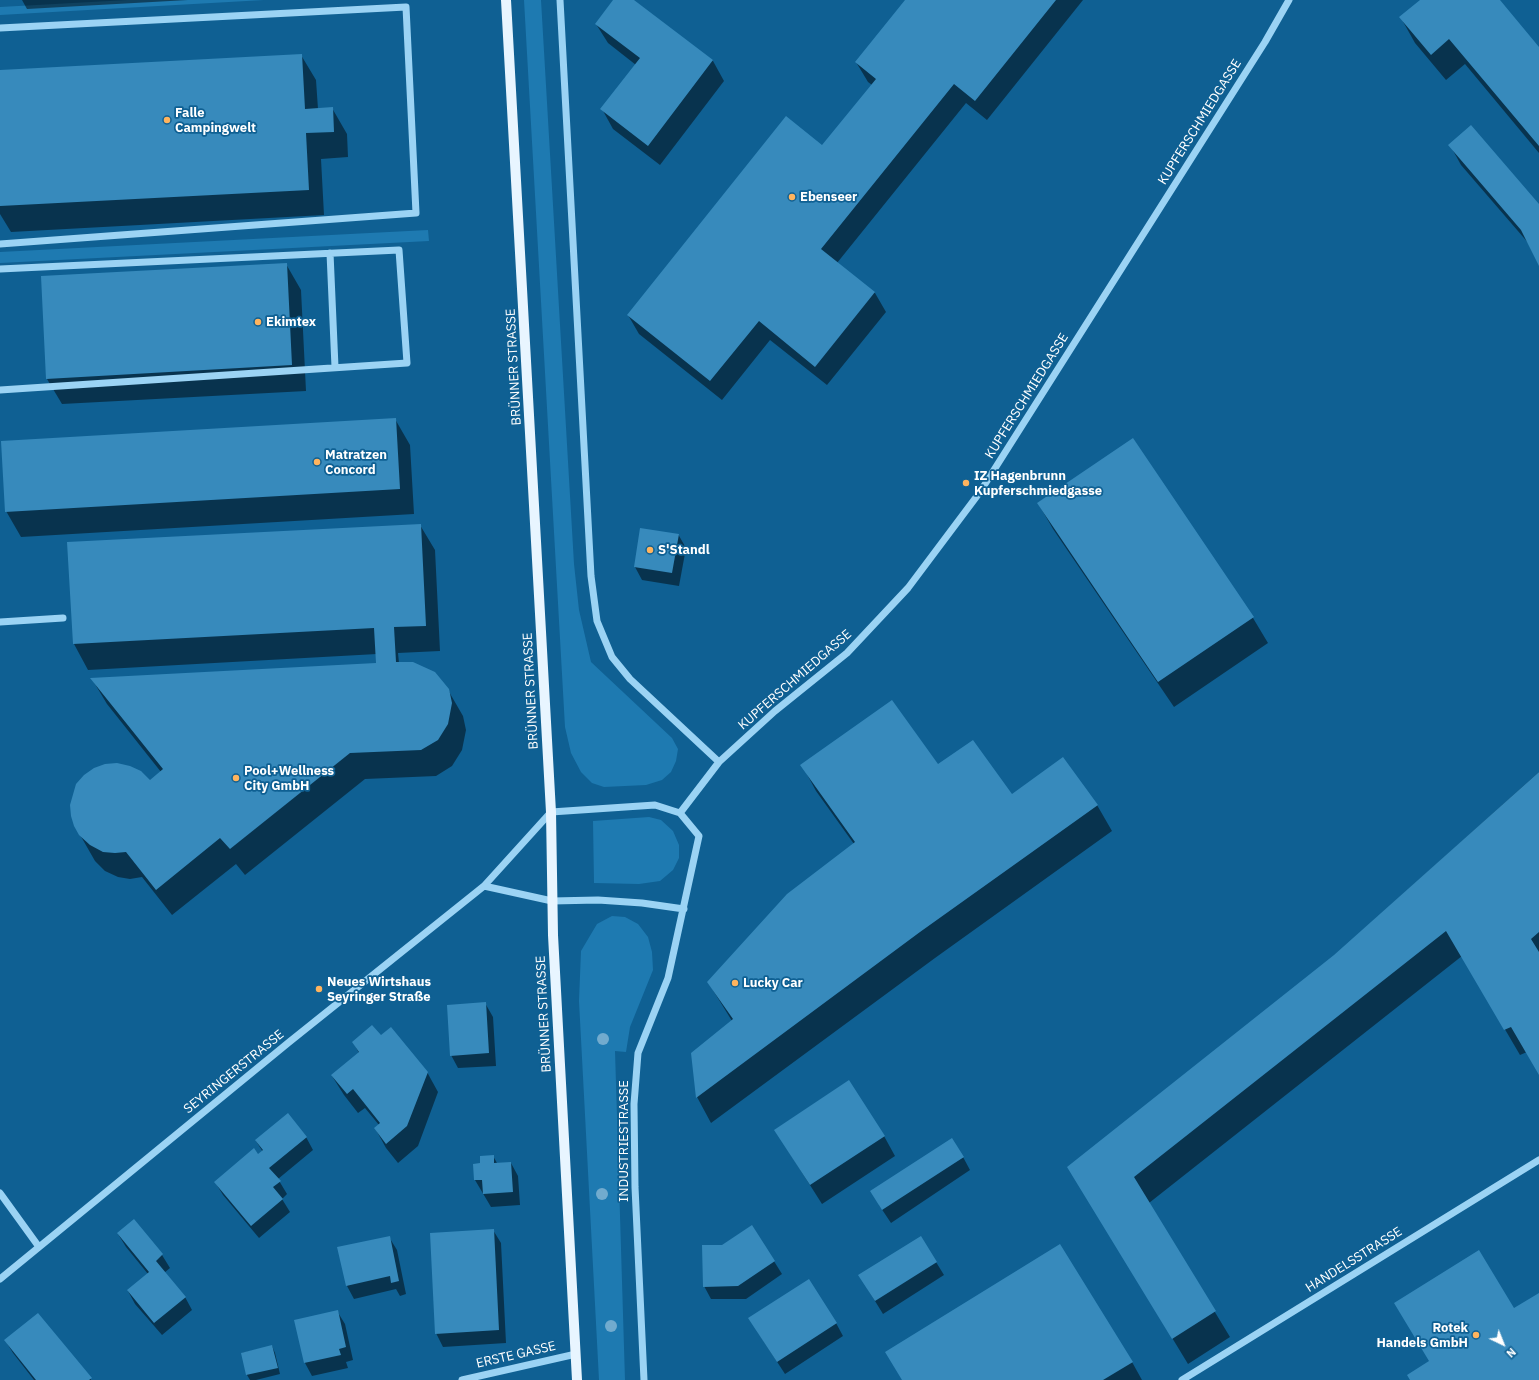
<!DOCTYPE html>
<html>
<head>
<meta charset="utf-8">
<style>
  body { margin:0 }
  #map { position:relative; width:1539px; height:1380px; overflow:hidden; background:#0f6093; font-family:"IBM Plex Sans",sans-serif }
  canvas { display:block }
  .north { position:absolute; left:1483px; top:1324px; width:40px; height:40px; -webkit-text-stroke:3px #0f6093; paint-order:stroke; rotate:137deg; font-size:11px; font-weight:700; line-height:16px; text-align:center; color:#fff }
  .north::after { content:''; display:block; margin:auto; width:14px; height:18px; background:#fff; clip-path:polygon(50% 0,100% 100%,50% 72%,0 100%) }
</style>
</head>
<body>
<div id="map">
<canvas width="1539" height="1380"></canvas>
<div class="north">N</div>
</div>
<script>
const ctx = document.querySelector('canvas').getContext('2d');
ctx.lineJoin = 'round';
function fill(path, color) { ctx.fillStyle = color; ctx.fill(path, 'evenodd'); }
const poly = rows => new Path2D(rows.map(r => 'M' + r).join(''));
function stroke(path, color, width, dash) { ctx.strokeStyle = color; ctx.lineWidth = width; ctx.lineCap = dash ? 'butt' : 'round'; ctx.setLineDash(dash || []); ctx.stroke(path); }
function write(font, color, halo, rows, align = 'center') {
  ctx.font = font + ' "IBM Plex Sans",sans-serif'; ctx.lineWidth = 3.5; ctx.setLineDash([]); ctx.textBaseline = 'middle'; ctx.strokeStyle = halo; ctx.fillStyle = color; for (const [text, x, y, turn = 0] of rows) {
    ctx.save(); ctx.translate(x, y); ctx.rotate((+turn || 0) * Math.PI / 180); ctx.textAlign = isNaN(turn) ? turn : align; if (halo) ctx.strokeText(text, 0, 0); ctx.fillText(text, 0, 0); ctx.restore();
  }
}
fill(poly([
  [127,0,264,0,0,15,0,7],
  [524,0,541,0,574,564,579,610,591,662,672,738,678,749,676,761,671,772,662,780,646,785,604,787,592,783,581,772,571,753,565,727],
  [428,230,429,241,0,263,0,252],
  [649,817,661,820,673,831,679,845,679,858,673,870,660,881,639,884,594,883,593,821],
  [612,916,625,917,638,924,648,937,652,952,653,970,630,1027,626,1052,615,1051,625,1380,599,1380,579,1001,581,951,597,924]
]), '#1e7ab1');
fill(poly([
  [22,0,188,0,27,9],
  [615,0,633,0,713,61,724,81,660,165,613,129,602,109,636,65,608,43,596,24],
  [906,0,1083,0,987,120,966,103,837,263,875,293,886,312,827,385,770,340,722,400,639,334,628,315,823,146,872,85,868,82,856,62],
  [1422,0,1498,0,1539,49,1539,153,1465,64,1446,80,1415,43,1401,18],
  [301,55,316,80,318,109,332,108,347,134,348,157,321,159,324,215,11,232,0,214,0,71],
  [1450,145,1539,205,1539,264,1530,245,1461,165],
  [286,264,301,290,306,391,62,404,47,379],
  [395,419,410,445,414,514,21,537,6,511],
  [1133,439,1253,618,1268,643,1174,707,1053,529,1038,503],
  [420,525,435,550,440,651,398,653,399,663,448,690,463,716,466,730,462,750,452,766,436,776,365,779,245,875,236,864,172,915,142,877,130,879,118,877,105,871,95,861,75,826,150,782,161,772,107,704,92,679,378,664,377,654,88,670,74,644,68,543],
  [678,534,686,548,679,586,642,580,635,567],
  [802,765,938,766,1011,796,1097,805,1112,831,935,958,711,1123,697,1097,692,1054,732,1021,708,982,854,844,816,791],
  [1539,772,1539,1073,1527,1052,1520,1055,1462,956,1149,1203,1230,1337,1188,1364,1084,1193,1334,956],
  [485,1003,493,1017,496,1066,458,1068,451,1055],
  [380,1037,427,1072,438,1092,418,1146,398,1163,386,1148,375,1128,379,1125,365,1108,358,1113,344,1095,332,1076,359,1053,353,1042],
  [775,1130,884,1136,895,1156,822,1204],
  [306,1137,313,1150,278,1179,287,1194,282,1199,290,1212,259,1238,223,1195,215,1182,263,1152,256,1141],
  [493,1156,497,1163,511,1163,518,1176,520,1205,491,1207,475,1180,474,1165,481,1164],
  [963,1157,970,1170,891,1223,879,1205],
  [134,1220,162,1255,170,1268,164,1273,185,1297,192,1310,162,1335,135,1304,128,1291,148,1274,126,1247,118,1234],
  [752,1226,782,1274,746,1299,711,1299,704,1286,722,1246],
  [493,1230,501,1243,506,1343,443,1347,436,1333],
  [389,1237,397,1250,406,1294,400,1296,396,1289,354,1299,347,1286],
  [936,1262,944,1275,883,1314,867,1288],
  [337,1311,345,1324,353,1360,346,1362,348,1368,312,1376,305,1363,295,1321],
  [836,1323,843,1336,785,1374,757,1331],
  [5,1340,91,1379,91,1380,34,1380,13,1353],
  [272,1346,275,1353,280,1374,256,1380,250,1380,247,1375,242,1353],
  [1132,1362,1142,1380,902,1380]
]), '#0007');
fill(poly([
  [613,0,634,0,713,60,648,146,600,109,640,58,595,24],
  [905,0,1056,0,975,101,954,84,821,249,875,292,815,367,759,321,710,381,627,315,786,116,822,145,876,79,855,62],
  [1420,0,1500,0,1539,47,1539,146,1449,39,1431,55,1399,17],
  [302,54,305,109,333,107,334,132,306,133,309,190,0,206,0,70],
  [1471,125,1539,204,1539,266,1521,230,1448,145],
  [287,263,292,365,46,379,41,276],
  [396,418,400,489,5,512,1,441],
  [1133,438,1254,617,1158,682,1037,503],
  [421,524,426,626,394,627,396,662,413,662,435,672,449,689,452,703,448,724,438,740,421,750,350,753,230,849,220,838,156,890,126,852,115,853,103,852,90,845,79,835,74,826,71,816,70,805,76,784,84,775,94,768,105,764,117,763,130,766,141,771,150,780,163,769,90,678,376,663,374,628,73,644,67,542],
  [640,528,679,534,672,573,634,567],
  [892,700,938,764,973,740,1012,794,1063,757,1098,805,920,932,696,1098,691,1053,733,1019,707,982,787,894,855,842,800,765],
  [1539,772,1539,932,1531,939,1539,952,1539,1075,1511,1027,1504,1030,1446,931,1134,1177,1216,1311,1172,1339,1067,1167,1334,955],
  [486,1002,489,1053,450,1056,447,1005],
  [372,1025,381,1035,391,1027,428,1072,407,1126,386,1144,374,1128,380,1123,353,1089,347,1094,331,1075,359,1052,352,1042],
  [849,1080,885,1136,810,1185,774,1130],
  [288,1113,307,1137,269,1168,281,1181,273,1187,283,1199,251,1226,214,1182,254,1148,258,1154,263,1150,255,1140],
  [952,1138,964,1157,882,1210,870,1191],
  [494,1155,494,1163,511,1162,513,1192,483,1194,482,1180,474,1180,473,1164,480,1163,480,1156],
  [134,1219,163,1254,156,1261,186,1297,154,1323,127,1290,149,1272,117,1233],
  [752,1225,775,1261,738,1286,703,1287,702,1245,722,1245],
  [494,1229,499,1330,435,1334,430,1233],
  [390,1236,399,1281,391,1283,390,1276,346,1286,337,1247],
  [921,1236,937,1262,875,1301,858,1275],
  [1060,1244,1133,1362,1103,1380,902,1380,885,1352],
  [1479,1250,1514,1308,1539,1293,1539,1380,1410,1380,1407,1375,1429,1361,1394,1303],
  [809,1279,837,1323,777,1362,748,1318],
  [338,1310,346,1347,339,1349,341,1355,304,1363,294,1320],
  [38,1313,92,1378,89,1380,36,1380,4,1340],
  [272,1345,278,1368,246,1375,241,1353]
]), '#378abc');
stroke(poly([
  [560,0,591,576,597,621,612,657,630,679,719,762],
  [0,28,406,7,416,213,0,244],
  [330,253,335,367],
  [0,269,399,250,407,363,0,390],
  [0,622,63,618],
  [680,813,719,762,775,711,847,653,908,588,980,492,1265,42,1289,0],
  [484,886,552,901,598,900,642,903,684,909],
  [0,1193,39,1247],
  [0,1279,288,1043,484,886,551,812,655,805,680,813,699,836,668,978,638,1053,634,1104,635,1187,644,1380],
  [462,1380,576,1354],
  [1182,1380,1539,1160]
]), '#9bd3f4', 7);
stroke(poly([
  [506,0,551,812,553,935,577,1380]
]), '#e8f5ff', 10);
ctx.fillStyle = '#72abce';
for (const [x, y] of [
  [603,1039],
  [602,1194],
  [611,1326]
]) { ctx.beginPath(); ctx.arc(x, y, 6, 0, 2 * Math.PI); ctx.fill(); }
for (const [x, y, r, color] of [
  [167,120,4,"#ffb45e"],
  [792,197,4,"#ffb45e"],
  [258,322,4,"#ffb45e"],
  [317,462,4,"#ffb45e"],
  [966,483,4,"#ffb45e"],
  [650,550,4,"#ffb45e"],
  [236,778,4,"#ffb45e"],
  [735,983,4,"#ffb45e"],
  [319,989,4,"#ffb45e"],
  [1476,1335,4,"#ffb45e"]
]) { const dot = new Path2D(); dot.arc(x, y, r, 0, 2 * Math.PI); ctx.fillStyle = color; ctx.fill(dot); stroke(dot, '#0f6093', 1.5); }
write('bold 13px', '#fff', '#0f6093', [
  ["Falle",175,113],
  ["Campingwelt",175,128],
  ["Ebenseer",800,197],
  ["Ekimtex",266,322],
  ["Matratzen",325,455],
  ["Concord",325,470],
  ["IZ Hagenbrunn",974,476],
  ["Kupferschmiedgasse",974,491],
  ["S'Standl",658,550],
  ["Pool+Wellness",244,771],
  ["City GmbH",244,786],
  ["Neues Wirtshaus",327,982],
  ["Seyringer Straße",327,997],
  ["Lucky Car",743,983],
  ["Rotek",1468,1328,"right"],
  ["Handels GmbH",1468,1343,"right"]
], 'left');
write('13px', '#fff', '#0f6093', [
  ["KUPFERSCHMIEDGASSE",1200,122,-58],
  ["BRÜNNER STRASSE",514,367,-93],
  ["KUPFERSCHMIEDGASSE",1027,396,-58],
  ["KUPFERSCHMIEDGASSE",795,680,-41],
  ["BRÜNNER STRASSE",531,691,-93],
  ["BRÜNNER STRASSE",544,1014,-93],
  ["SEYRINGERSTRASSE",234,1072,-39],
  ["INDUSTRIESTRASSE",624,1141,-90],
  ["HANDELSSTRASSE",1354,1260,-32],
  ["ERSTE GASSE",516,1355,-13]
]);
</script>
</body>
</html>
